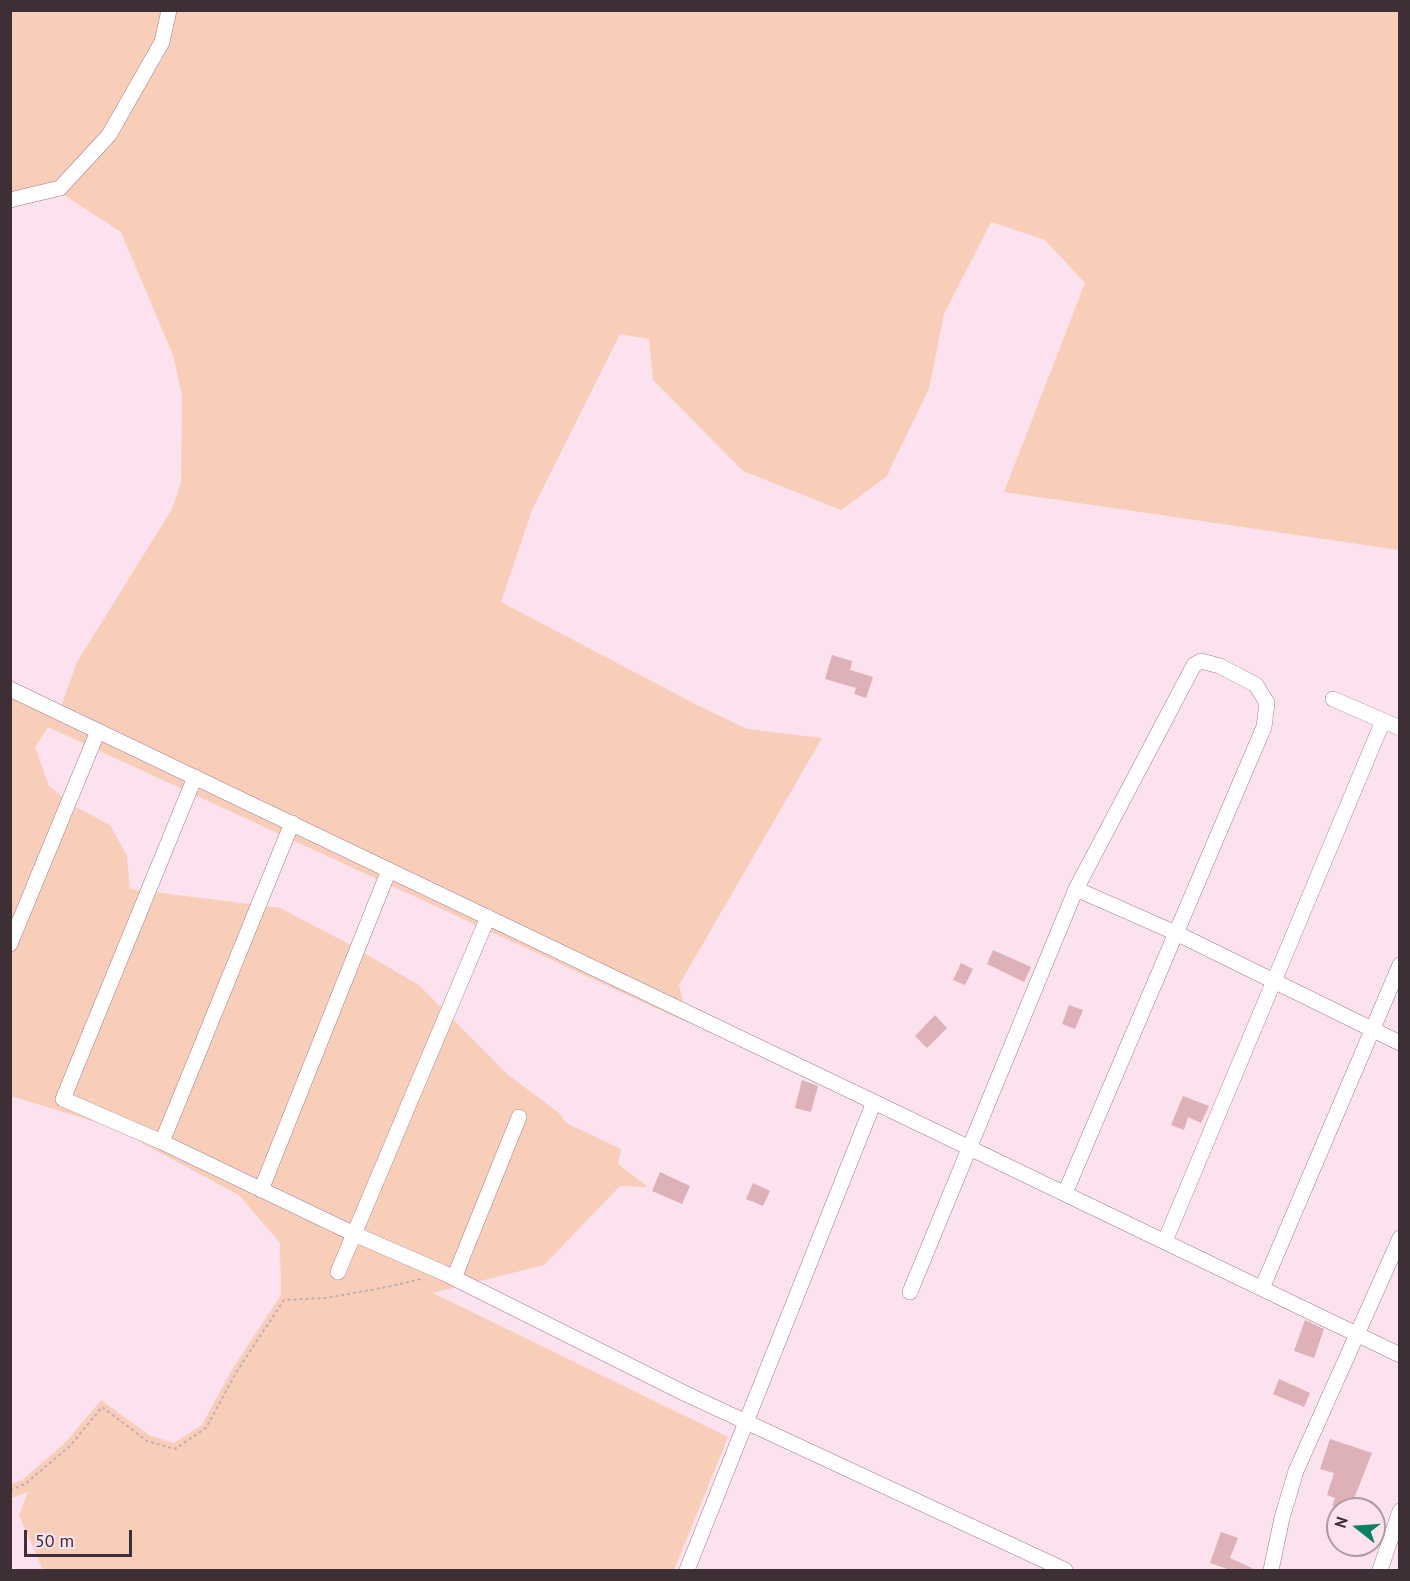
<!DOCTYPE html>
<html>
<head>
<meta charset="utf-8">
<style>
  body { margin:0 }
  #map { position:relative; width:1410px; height:1581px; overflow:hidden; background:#fbe2ee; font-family:"PT Sans",sans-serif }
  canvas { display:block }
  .frame { position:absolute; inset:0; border:12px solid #3e2e36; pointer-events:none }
  .north { position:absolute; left:1326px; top:1497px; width:60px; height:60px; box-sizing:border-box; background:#fbe2ee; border:2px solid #af9aa4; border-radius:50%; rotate:287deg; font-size:16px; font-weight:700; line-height:24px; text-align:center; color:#3e2e36 }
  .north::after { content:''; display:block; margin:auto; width:21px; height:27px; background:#0a8261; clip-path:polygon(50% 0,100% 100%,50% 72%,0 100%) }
  .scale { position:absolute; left:24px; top:1530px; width:108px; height:27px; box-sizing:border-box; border:3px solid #3e2e36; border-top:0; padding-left:8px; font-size:18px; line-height:21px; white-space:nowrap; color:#3e2e36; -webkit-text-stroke:4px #fbe2ee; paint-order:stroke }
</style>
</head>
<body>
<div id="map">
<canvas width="1410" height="1581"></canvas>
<div class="frame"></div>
<div class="north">N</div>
<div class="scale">50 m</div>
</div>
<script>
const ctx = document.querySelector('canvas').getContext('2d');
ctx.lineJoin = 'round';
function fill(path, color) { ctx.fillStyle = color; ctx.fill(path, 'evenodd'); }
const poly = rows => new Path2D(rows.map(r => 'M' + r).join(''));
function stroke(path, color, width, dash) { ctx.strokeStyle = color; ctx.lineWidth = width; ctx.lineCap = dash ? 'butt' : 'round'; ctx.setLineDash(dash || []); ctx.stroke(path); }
fill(poly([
  [11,11,1399,11,1399,550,1004,492,1085,283,1045,240,991,222,944,314,929,389,886,477,841,510,743,471,653,380,649,339,620,334,532,510,501,602,697,705,747,729,822,738,679,985,688,1023,48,727,35,747,49,786,74,806,110,825,127,856,130,889,280,908,347,943,419,985,507,1074,559,1113,566,1123,621,1149,618,1164,648,1187,620,1186,544,1265,433,1293,728,1437,674,1570,43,1570,19,1515,28,1492,11,1498,11,1484,22,1480,66,1442,101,1400,149,1435,174,1443,202,1425,233,1368,281,1295,280,1243,239,1195,112,1127,11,1096,10,684,61,706,77,662,172,509,181,482,182,395,173,355,121,232,64,195,11,208]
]), '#f9ceb9');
fill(poly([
  [832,655,852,661,850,670,873,677,866,698,854,694,856,688,825,679],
  [993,950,1031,967,1024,982,987,964],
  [961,963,973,969,965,985,953,980],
  [1069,1005,1083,1010,1075,1029,1062,1024],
  [935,1015,947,1028,927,1048,915,1036],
  [802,1080,818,1086,811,1112,795,1108],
  [1183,1096,1209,1106,1201,1123,1188,1117,1184,1130,1171,1125],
  [660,1172,690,1186,682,1204,652,1191],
  [753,1183,770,1191,763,1206,746,1199],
  [1305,1320,1324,1329,1314,1358,1294,1351],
  [1279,1379,1310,1393,1304,1407,1273,1394],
  [1330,1439,1372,1453,1352,1504,1346,1502,1344,1509,1332,1506,1335,1498,1327,1495,1334,1473,1320,1469],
  [1221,1532,1238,1538,1230,1558,1256,1570,1230,1570,1210,1563]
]), '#deb1b8');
const minor = poly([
  [10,200,60,188,109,135,162,42,169,10],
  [10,689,874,1102],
  [1333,699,1400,728],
  [195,777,63,1099,162,1142,354,1234,444,1273,686,1394,1065,1570],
  [10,944,98,731],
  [162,1142,292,823],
  [261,1190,389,870],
  [1065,1193,1264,727,1267,703,1256,685,1220,666,1201,661,1194,665,1076,889],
  [1165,1241,1383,721],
  [338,1272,488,917],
  [454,1278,519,1117],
  [1262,1288,1400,965],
  [910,1292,1076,889,1176,933,1400,1043],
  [687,1570,874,1102,1400,1355],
  [1271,1570,1282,1518,1296,1471,1400,1238],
  [1380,1570,1400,1511]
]);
stroke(minor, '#a37c90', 16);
stroke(poly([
  [10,1490,25,1484,70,1446,102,1407,147,1441,175,1449,206,1428,237,1371,284,1300,326,1298,387,1287,421,1279]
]), '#c2acb6', 2, [3, 3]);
stroke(minor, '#fff', 15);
</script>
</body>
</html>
